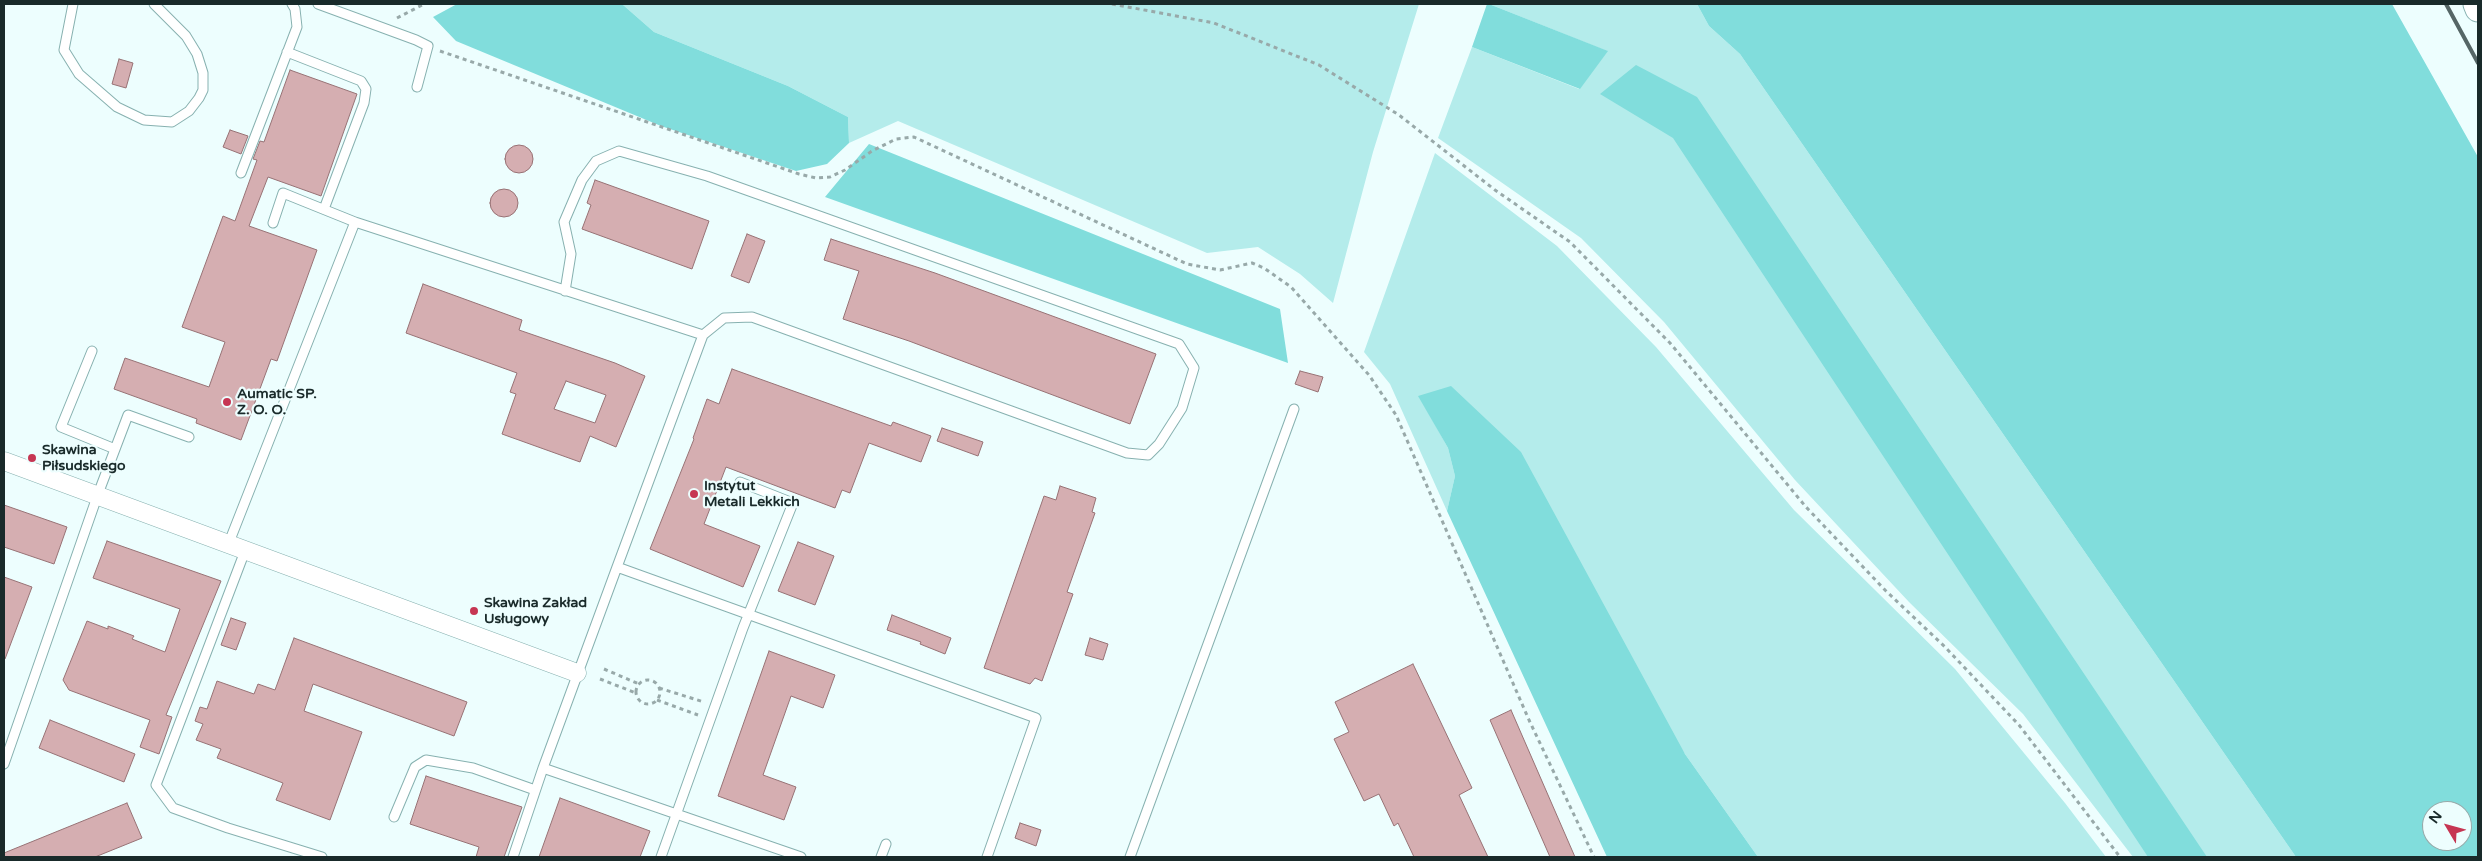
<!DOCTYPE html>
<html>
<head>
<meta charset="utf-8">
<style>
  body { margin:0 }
  #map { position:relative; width:2482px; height:861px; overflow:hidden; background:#edfefe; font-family:"Varela Round",sans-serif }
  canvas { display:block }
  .frame { position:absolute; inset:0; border:5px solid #192a2a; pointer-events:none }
  .north { position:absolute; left:2422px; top:801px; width:50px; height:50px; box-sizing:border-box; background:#edfefe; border:1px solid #98a9a9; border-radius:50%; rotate:307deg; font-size:14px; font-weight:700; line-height:20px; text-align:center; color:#192a2a }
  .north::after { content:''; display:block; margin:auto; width:18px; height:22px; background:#c63653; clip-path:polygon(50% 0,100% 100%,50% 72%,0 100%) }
</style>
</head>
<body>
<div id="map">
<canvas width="2482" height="861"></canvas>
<div class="frame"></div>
<div class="north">N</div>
</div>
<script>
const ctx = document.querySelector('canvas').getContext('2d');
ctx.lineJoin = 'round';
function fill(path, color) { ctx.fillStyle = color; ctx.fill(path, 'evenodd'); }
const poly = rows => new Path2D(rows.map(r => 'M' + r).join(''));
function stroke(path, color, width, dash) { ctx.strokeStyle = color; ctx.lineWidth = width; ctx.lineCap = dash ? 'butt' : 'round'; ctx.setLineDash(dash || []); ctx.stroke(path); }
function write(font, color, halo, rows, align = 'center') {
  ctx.font = font + ' "Varela Round",sans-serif'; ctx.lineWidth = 4.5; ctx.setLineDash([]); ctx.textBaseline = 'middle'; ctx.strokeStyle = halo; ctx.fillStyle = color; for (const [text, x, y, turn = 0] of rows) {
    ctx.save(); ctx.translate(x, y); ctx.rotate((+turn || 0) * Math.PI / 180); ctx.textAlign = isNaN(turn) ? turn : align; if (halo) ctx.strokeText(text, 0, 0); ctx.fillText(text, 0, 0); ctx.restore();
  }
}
fill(poly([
  [622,4,1419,4,1373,152,1333,303,1300,274,1258,247,1207,253,898,121,849,143,848,117,788,86,654,32],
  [1489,4,1697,4,1709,26,1740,54,2296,857,2133,857,2023,714,1909,602,1795,480,1664,322,1581,238,1438,138,1472,47,1579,89,1607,51],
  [1435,153,1557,246,1656,347,1794,510,1955,669,2065,803,2106,857,1758,857,1685,754,1419,396,1448,448,1455,476,1447,511,1390,384,1364,352]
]), '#b4eceb');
fill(poly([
  [457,4,622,4,654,32,788,86,848,117,849,143,827,164,796,171,661,126,456,41,433,17],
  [1487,4,1489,4,1608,51,1580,89,1472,47],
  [1697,4,2392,4,2478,157,2478,857,2296,857,1740,54,1709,26],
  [2432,811,2462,811,2462,841,2432,841],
  [1636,65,1697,97,2207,857,2148,857,1673,138,1600,94],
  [869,144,1280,309,1288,363,825,197],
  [1451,386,1521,452,1685,754,1758,857,1607,857,1447,511,1455,476,1448,448,1418,396]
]), '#81dddc');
const building = poly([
  [119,59,133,63,126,88,112,84,119,59],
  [290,70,357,94,321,196,268,177,249,226,317,250,277,361,271,359,241,440,196,423,197,419,114,389,125,358,209,387,225,342,182,327,223,216,235,221,257,160,253,159,260,141,264,142,290,70],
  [230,130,248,136,241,154,223,147,230,130],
  '505 159a14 14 0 1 1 28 0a14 14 0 1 1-28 0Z',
  [595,180,709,221,692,269,582,229,591,205,587,203,595,180],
  '490 203a14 14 0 1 1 28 0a14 14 0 1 1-28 0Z',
  [747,234,765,241,749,283,731,276,747,234],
  [831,239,935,273,1156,354,1130,424,909,341,843,319,859,271,824,260,831,239],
  [423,284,522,320,519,330,615,363,645,376,616,447,590,436,580,462,502,434,516,394,510,392,517,373,406,333,423,284],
  [566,381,606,395,595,423,554,409,566,381],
  [732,369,891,426,893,422,931,436,921,462,869,443,850,493,842,490,835,508,726,467,704,524,760,546,743,587,650,549,694,439,693,438,707,399,719,404,732,369],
  [1300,371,1323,377,1318,392,1295,384,1300,371],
  [942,428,983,442,978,456,937,441,942,428],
  [1060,486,1096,498,1092,512,1095,513,1067,592,1073,594,1042,681,1035,678,1030,684,984,668,1044,496,1056,500,1060,486],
  [4,505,67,527,54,564,4,547,4,505],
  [107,541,221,581,166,715,172,717,159,754,140,747,150,720,69,690,63,680,87,621,108,629,108,626,134,636,132,639,165,652,180,609,93,578,107,541],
  [798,542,834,556,815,605,778,591,798,542],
  [4,577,32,587,5,659,4,659,4,577],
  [892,615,951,638,945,654,920,644,921,642,887,630,892,615],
  [231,618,246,623,236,650,221,645,231,618],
  [294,638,467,702,454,736,313,684,304,711,362,732,330,820,276,800,283,783,217,758,221,749,196,740,203,724,195,721,200,707,207,709,217,681,254,694,258,684,275,690,294,638],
  [1090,638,1108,644,1103,660,1085,655,1090,638],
  [769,651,835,675,823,708,791,696,763,775,796,787,784,820,718,796,769,651],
  [1413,664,1472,788,1459,795,1488,857,1414,857,1398,823,1394,826,1379,794,1364,801,1334,739,1349,732,1335,702,1413,664],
  [1511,710,1575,857,1550,857,1490,720,1511,710],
  [50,720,135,754,124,782,39,748,50,720],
  [426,776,522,807,504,857,476,857,479,847,410,824,426,776],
  [560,798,650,831,640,857,539,857,560,798],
  [127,803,142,838,95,857,4,857,4,853,127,803],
  [1020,823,1041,830,1036,846,1015,838,1020,823]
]);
fill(building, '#d5aeb1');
stroke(building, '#977275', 1);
const lane = poly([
  [73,4,64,50,79,74,117,107,144,120,172,122,189,111,199,98,203,90,203,73,197,54,186,36,154,4],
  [318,4,416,40,428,46,417,87],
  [287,52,361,81,366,89,364,103,324,209],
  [241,173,297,27,295,9,292,4],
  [273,223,283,193,355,222],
  [565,291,571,254,564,222,582,180,596,161,619,151,707,176,1179,344,1194,368,1182,408,1159,444,1148,455,1127,453,752,317,724,318,703,335],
  [92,351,61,427,115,449],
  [228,545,355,222,703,335,617,567],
  [245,551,156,785,173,808,228,828,322,857],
  [4,764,98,494,128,415,189,437],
  [394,817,415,767,426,760,473,768,535,790],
  [513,857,543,768],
  [661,857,743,628,793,503,740,482],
  [801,857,543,768,617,567,1036,718,987,857],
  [881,857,886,844],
  [1130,857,1294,409]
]);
const street = poly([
  [4,461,577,673]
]);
const secondary = poly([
  [2476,4,2478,9]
]);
stroke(lane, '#87b1b0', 11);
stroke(street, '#87b1b0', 19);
stroke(secondary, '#87b1b0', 27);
stroke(poly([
  [1112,4,1214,23,1319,65,1399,115,1495,190,1570,242,1670,343,1806,507,1885,590,1945,647,2019,725,2120,857],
  [397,18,424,4],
  [440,51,799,174,816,178,830,177,845,170,872,151,896,139,914,137,1187,264,1220,270,1252,263,1264,268,1291,287,1369,375,1396,415,1529,720,1594,857],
  [604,669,639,684],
  [600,679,636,693],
  '636 692a12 12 0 1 1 24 0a12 12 0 1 1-24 0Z',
  [659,688,704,702],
  [657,700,698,715]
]), '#98a9a9', 3, [4, 4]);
stroke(lane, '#fff', 9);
stroke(street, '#fff', 18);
stroke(secondary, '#fff', 25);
stroke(poly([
  [2446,4,2478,63]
]), '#566', 4);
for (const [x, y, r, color] of [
  [227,402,5,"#c63653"],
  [32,458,5,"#c63653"],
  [694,494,5,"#c63653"],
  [474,611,5,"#c63653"]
]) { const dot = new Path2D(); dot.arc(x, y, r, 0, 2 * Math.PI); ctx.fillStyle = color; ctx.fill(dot); stroke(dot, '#edfefe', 2); }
write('bold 14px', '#192a2a', '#edfefe', [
  ["Aumatic SP.",237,394],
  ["Z. O. O.",237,410],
  ["Skawina",42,450],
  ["Piłsudskiego",42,466],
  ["Instytut",704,486],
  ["Metali Lekkich",704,502],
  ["Skawina Zakład",484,603],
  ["Usługowy",484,619]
], 'left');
</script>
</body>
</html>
